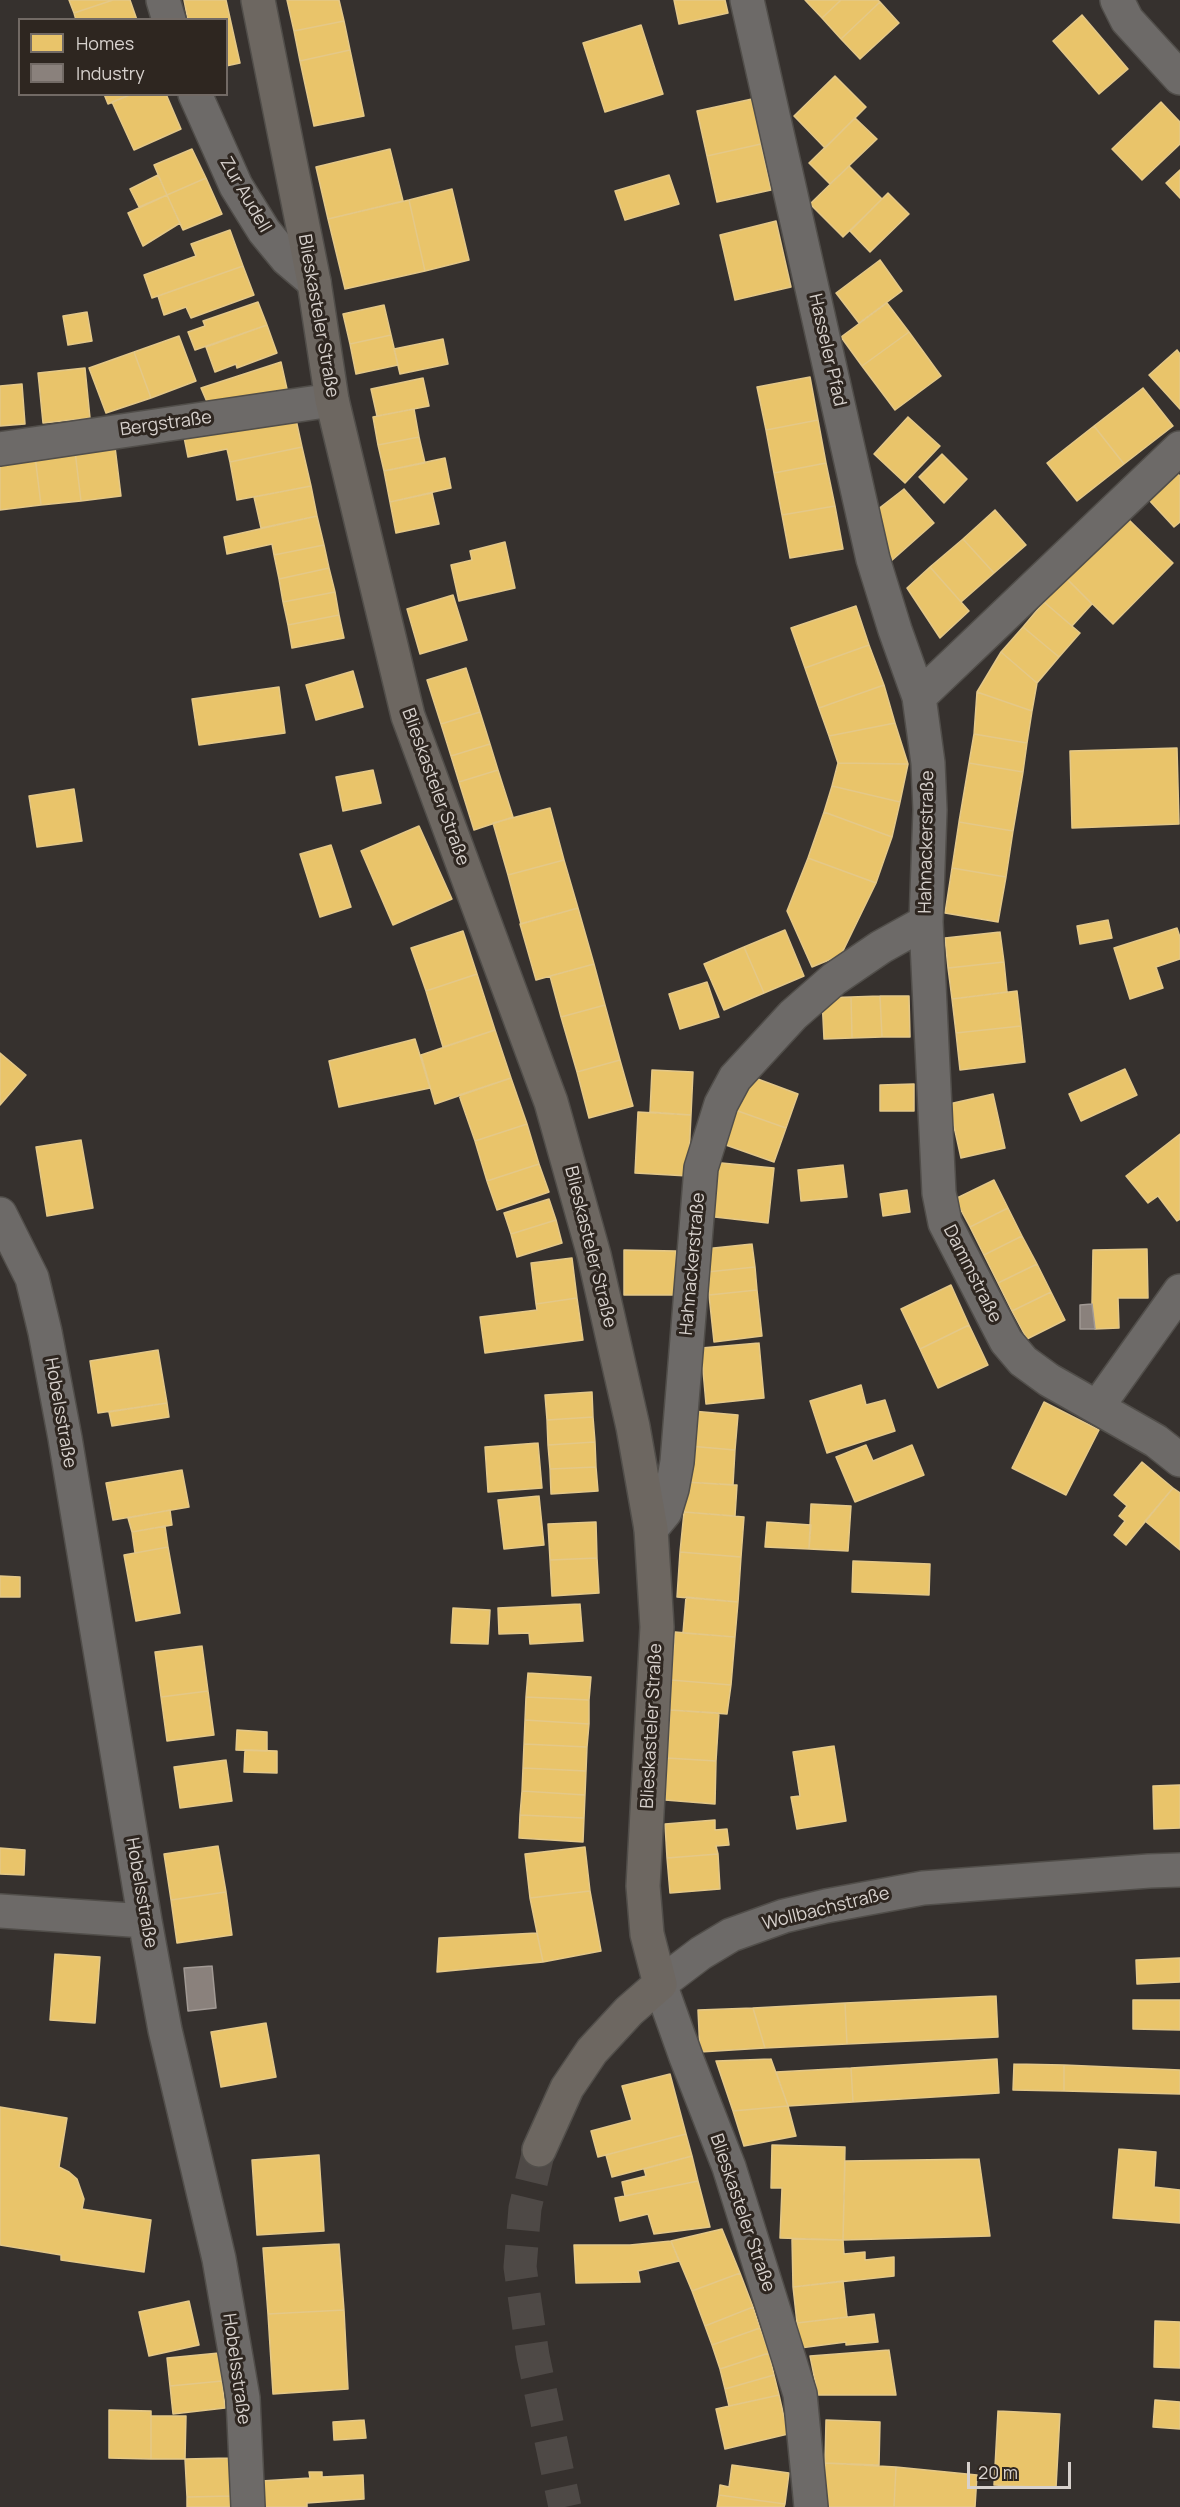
<!DOCTYPE html>
<html>
<head>
<meta charset="utf-8">
<style>
  body { margin:0 }
  #map { position:relative; width:1180px; height:2507px; overflow:hidden; background:#36312e; font-family:Manrope,sans-serif }
  canvas { display:block }
  .legend { position:absolute; left:18px; top:18px; width:210px; height:78px; box-sizing:border-box; background:#2e2620; border:2px solid #726a65; margin:0; padding:8px 10px; list-style:none; font-size:18px; color:#d7d1cd }
  .legend li { display:flex; align-items:center; gap:12px; height:30px }
  .legend b { width:30px; border:2px solid #726a65 }
  .scale { position:absolute; left:967px; top:2462px; width:104px; height:27px; box-sizing:border-box; border:3px solid #d7d1cd; border-top:0; padding-left:8px; font-size:18px; line-height:21px; white-space:nowrap; color:#d7d1cd; -webkit-text-stroke:4px #2e2620; paint-order:stroke }
</style>
</head>
<body>
<div id="map">
<canvas width="1180" height="2507"></canvas>
<ul class="legend">
<li><b style="height:16px;background:#e9c46a"></b>Homes</li>
<li><b style="height:16px;background:#8a817c"></b>Industry</li>
</ul>
<div class="scale">20 m</div>
</div>
<script>
const ctx = document.querySelector('canvas').getContext('2d');
ctx.lineJoin = 'round';
function fill(path, color) { ctx.fillStyle = color; ctx.fill(path, 'evenodd'); }
const poly = rows => new Path2D(rows.map(r => 'M' + r).join(''));
function stroke(path, color, width, dash) { ctx.strokeStyle = color; ctx.lineWidth = width; ctx.lineCap = dash ? 'butt' : 'round'; ctx.setLineDash(dash || []); ctx.stroke(path); }
function write(font, color, halo, rows, align = 'center') {
  ctx.font = font + ' Manrope,sans-serif'; ctx.lineWidth = 6; ctx.setLineDash([]); ctx.textBaseline = 'middle'; ctx.strokeStyle = halo; ctx.fillStyle = color; for (const [text, x, y, turn = 0] of rows) {
    ctx.save(); ctx.translate(x, y); ctx.rotate((+turn || 0) * Math.PI / 180); ctx.textAlign = isNaN(turn) ? turn : align; if (halo) ctx.strokeText(text, 0, 0); ctx.fillText(text, 0, 0); ctx.restore();
  }
}
const homes = poly([
  [69,0,113,0,74,13,69,0],
  [113,0,130,0,137,20,76,20,74,13,113,0],
  [184,0,226,0,240,63,226,66,226,20,188,20,184,0],
  [287,0,339,0,344,21,294,31,287,0],
  [674,0,725,0,728,13,679,24,674,0],
  [805,0,841,0,822,18,805,0],
  [841,0,878,0,880,2,841,39,822,18,841,0],
  [880,2,899,23,860,59,841,39,880,2],
  [1082,15,1128,69,1099,94,1053,41,1082,15],
  [344,21,350,50,300,61,294,31,344,21],
  [641,25,663,94,605,112,583,43,641,25],
  [350,50,364,116,314,126,300,61,350,50],
  [835,76,866,107,825,148,794,116,835,76],
  [104,94,132,94,108,104,104,94],
  [132,94,166,94,181,129,134,150,112,102,132,94],
  [752,99,761,144,707,156,697,111,752,99],
  [1161,102,1180,122,1180,144,1142,180,1112,149,1161,102],
  [855,118,877,139,830,184,809,163,855,118],
  [761,144,771,190,717,202,707,156,761,144],
  [192,149,206,178,167,195,154,165,192,149],
  [390,149,403,201,328,219,316,167,390,149],
  [849,166,882,199,843,237,810,204,849,166],
  [1180,170,1180,198,1166,183,1180,170],
  [158,175,167,195,139,207,130,189,158,175],
  [669,175,679,204,625,220,615,191,669,175],
  [206,178,222,214,183,230,167,195,206,178],
  [452,189,469,260,425,271,409,200,452,189],
  [888,193,909,214,870,252,850,231,888,193],
  [167,195,180,223,143,246,128,213,167,195],
  [409,200,425,271,345,289,328,219,409,200],
  [776,221,791,287,735,300,720,235,776,221],
  [230,230,243,266,152,298,144,275,196,256,191,244,230,230],
  [880,260,902,291,859,323,836,293,880,260],
  [243,266,254,295,191,318,186,307,164,315,158,296,243,266],
  [258,302,267,325,195,350,188,332,205,326,203,321,258,302],
  [887,303,909,332,862,366,841,337,887,303],
  [384,305,391,335,350,344,343,314,384,305],
  [87,312,92,341,68,345,63,316,87,312],
  [267,325,277,353,237,368,236,364,215,372,206,347,267,325],
  [909,332,941,376,895,410,862,366,909,332],
  [391,335,398,365,356,374,350,344,391,335],
  [179,336,196,381,151,398,134,352,179,336],
  [443,339,448,364,400,374,394,349,443,339],
  [1177,350,1180,354,1180,409,1149,375,1177,350],
  [134,352,151,398,106,413,89,368,134,352],
  [281,362,289,398,210,409,201,388,281,362],
  [85,368,90,418,43,423,38,373,85,368],
  [810,377,818,420,766,430,757,387,810,377],
  [423,378,429,406,377,416,371,389,423,378],
  [22,384,25,424,0,426,0,386,22,384],
  [1143,388,1173,426,1124,464,1094,426,1143,388],
  [414,409,419,437,378,445,373,417,414,409],
  [295,415,302,447,230,462,227,449,188,457,184,437,295,415],
  [908,417,940,446,905,483,874,454,908,417],
  [818,420,826,463,774,473,766,430,818,420],
  [1094,426,1124,464,1077,501,1047,463,1094,426],
  [419,437,425,463,384,471,378,445,419,437],
  [115,447,121,496,81,501,75,451,115,447],
  [302,447,311,486,237,500,230,462,302,447],
  [75,451,81,501,41,505,35,456,75,451],
  [942,454,967,479,944,503,919,477,942,454],
  [35,456,41,505,0,510,0,460,35,456],
  [445,458,451,488,390,502,384,471,445,458],
  [826,463,835,506,782,515,774,473,826,463],
  [1176,472,1180,476,1180,522,1174,527,1148,499,1176,472],
  [311,486,317,516,261,528,254,497,311,486],
  [904,489,934,523,890,562,873,513,904,489],
  [432,493,439,524,396,533,390,502,432,493],
  [835,506,843,549,790,558,782,515,835,506],
  [995,510,1026,545,994,573,963,539,995,510],
  [317,516,324,545,274,555,272,544,227,554,224,537,317,516],
  [1126,517,1173,563,1113,624,1066,578,1126,517],
  [963,539,994,573,961,602,930,567,963,539],
  [505,542,515,588,459,601,451,565,472,560,470,551,505,542],
  [324,545,329,568,279,579,274,555,324,545],
  [930,567,969,611,940,638,907,588,930,567],
  [329,568,335,592,283,602,279,579,329,568],
  [1066,578,1092,604,1072,626,1044,602,1066,578],
  [335,592,339,615,288,625,283,602,335,592],
  [453,595,467,640,420,654,407,609,453,595],
  [1044,602,1080,633,1059,657,1023,627,1044,602],
  [856,606,869,645,805,668,791,628,856,606],
  [339,615,344,638,292,648,288,625,339,615],
  [1023,627,1059,657,1037,683,1001,652,1023,627],
  [869,645,884,685,819,708,805,668,869,645],
  [1001,652,1037,683,1032,711,977,692,1001,652],
  [466,668,480,712,441,724,427,680,466,668],
  [353,671,363,707,316,720,306,685,353,671],
  [884,685,895,723,829,736,819,708,884,685],
  [279,687,285,733,199,745,192,699,279,687],
  [977,692,1032,711,1027,743,974,734,977,692],
  [480,712,490,744,451,756,441,724,480,712],
  [895,723,908,764,838,763,829,736,895,723],
  [974,734,1027,743,1023,772,969,763,974,734],
  [490,744,498,770,459,782,451,756,490,744],
  [1177,748,1179,824,1072,828,1070,751,1177,748],
  [838,763,908,764,900,802,832,786,838,763],
  [969,763,1023,772,1013,831,959,822,969,763],
  [373,770,381,803,343,811,336,777,373,770],
  [498,770,513,817,474,830,459,782,498,770],
  [832,786,900,802,892,837,824,812,832,786],
  [74,789,82,841,37,847,29,796,74,789],
  [550,808,564,860,508,875,493,823,550,808],
  [824,812,892,837,876,883,808,858,824,812],
  [959,822,1013,831,1006,877,952,868,959,822],
  [419,826,452,899,393,925,361,851,419,826],
  [331,845,351,907,320,917,300,854,331,845],
  [808,858,876,883,841,955,812,967,787,911,808,858],
  [564,860,578,908,521,924,508,875,564,860],
  [952,868,1006,877,998,922,945,913,952,868],
  [578,908,594,964,536,980,520,924,578,908],
  [1108,920,1112,938,1080,944,1077,926,1108,920],
  [1177,928,1180,937,1180,959,1156,967,1163,988,1130,999,1114,948,1177,928],
  [785,930,804,976,764,993,744,947,785,930],
  [463,931,477,974,426,991,411,948,463,931],
  [1000,932,1004,962,948,968,945,938,1000,932],
  [744,947,764,993,724,1010,704,964,744,947],
  [1004,962,1007,992,952,999,948,968,1004,962],
  [594,964,605,1005,561,1017,550,976,594,964],
  [477,974,495,1030,443,1047,426,991,477,974],
  [707,982,719,1017,680,1029,669,994,707,982],
  [1017,991,1021,1026,956,1033,952,999,1017,991],
  [880,996,909,996,910,1037,882,1037,880,996],
  [880,996,882,1037,852,1038,851,997,880,996],
  [851,997,852,1038,824,1039,822,998,851,997],
  [605,1005,620,1060,577,1072,561,1017,605,1005],
  [1021,1026,1025,1062,960,1070,956,1033,1021,1026],
  [495,1030,511,1078,435,1104,421,1055,495,1030],
  [415,1039,430,1088,339,1107,329,1061,415,1039],
  [0,1053,26,1075,0,1105,0,1053],
  [620,1060,633,1106,589,1118,577,1072,620,1060],
  [1125,1069,1137,1095,1081,1121,1069,1094,1125,1069],
  [652,1070,693,1072,691,1115,650,1112,652,1070],
  [747,1075,798,1094,786,1128,735,1110,747,1075],
  [511,1078,527,1124,475,1141,459,1095,511,1078],
  [914,1084,914,1111,880,1111,880,1085,914,1084],
  [993,1094,1005,1148,961,1158,949,1104,993,1094],
  [735,1110,786,1128,774,1162,723,1144,735,1110],
  [638,1112,691,1115,688,1176,635,1173,638,1112],
  [527,1124,539,1164,487,1181,475,1141,527,1124],
  [1180,1134,1180,1219,1177,1221,1158,1196,1148,1203,1126,1176,1180,1134],
  [81,1140,93,1208,47,1216,36,1147,81,1140],
  [711,1162,774,1168,768,1223,706,1216,711,1162],
  [539,1164,549,1192,497,1210,487,1181,539,1164],
  [843,1165,847,1197,801,1201,798,1170,843,1165],
  [994,1180,1008,1208,970,1227,955,1199,994,1180],
  [907,1190,910,1212,883,1216,880,1194,907,1190],
  [549,1199,556,1220,511,1234,504,1213,549,1199],
  [1008,1208,1022,1236,984,1255,970,1227,1008,1208],
  [556,1220,562,1243,517,1257,511,1234,556,1220],
  [1022,1236,1037,1264,998,1283,984,1255,1022,1236],
  [752,1244,755,1267,707,1272,704,1249,752,1244],
  [1147,1249,1148,1298,1118,1298,1119,1328,1095,1329,1092,1304,1093,1250,1147,1249],
  [624,1250,676,1251,676,1295,624,1295,624,1250],
  [572,1258,577,1298,536,1304,531,1263,572,1258],
  [1037,1264,1051,1292,1012,1311,998,1283,1037,1264],
  [755,1267,757,1290,709,1295,707,1272,755,1267],
  [951,1285,969,1325,920,1349,901,1309,951,1285],
  [757,1290,762,1336,714,1342,709,1295,757,1290],
  [1051,1292,1065,1320,1027,1339,1012,1311,1051,1292],
  [577,1298,583,1340,485,1353,480,1317,537,1310,536,1304,577,1298],
  [969,1325,988,1365,938,1388,920,1349,969,1325],
  [759,1343,764,1398,706,1404,701,1348,759,1343],
  [158,1350,167,1403,98,1413,90,1361,158,1350],
  [861,1385,866,1405,885,1400,895,1431,827,1453,810,1401,861,1385],
  [592,1392,593,1417,547,1420,545,1395,592,1392],
  [1044,1402,1099,1430,1066,1495,1012,1468,1044,1402],
  [167,1403,169,1417,112,1426,109,1412,167,1403],
  [692,1411,738,1415,735,1450,689,1446,692,1411],
  [593,1417,595,1442,548,1445,547,1420,593,1417],
  [595,1442,596,1467,550,1469,548,1445,595,1442],
  [538,1443,542,1488,488,1492,485,1447,538,1443],
  [866,1445,873,1461,912,1445,924,1475,855,1502,836,1457,866,1445],
  [689,1446,735,1450,733,1485,685,1482,689,1446],
  [1142,1462,1173,1488,1126,1545,1114,1535,1125,1521,1119,1516,1127,1506,1114,1495,1142,1462],
  [596,1467,598,1491,551,1494,550,1469,596,1467],
  [182,1470,189,1507,113,1520,106,1483,182,1470],
  [685,1482,737,1485,735,1516,684,1512,685,1482],
  [1173,1488,1180,1493,1180,1550,1145,1521,1173,1488],
  [539,1496,544,1545,504,1549,498,1500,539,1496],
  [811,1504,851,1506,848,1551,809,1549,811,1504],
  [170,1510,172,1525,132,1532,128,1518,170,1510],
  [684,1512,744,1517,741,1557,680,1552,684,1512],
  [596,1522,597,1558,550,1560,548,1524,596,1522],
  [767,1522,811,1525,809,1549,765,1547,767,1522],
  [165,1526,168,1547,135,1553,132,1532,165,1526],
  [168,1547,180,1613,136,1621,124,1555,168,1547],
  [680,1552,741,1557,738,1602,677,1597,680,1552],
  [597,1558,599,1593,552,1596,550,1560,597,1558],
  [853,1561,930,1564,929,1595,852,1592,853,1561],
  [0,1576,20,1577,20,1597,0,1597,0,1576],
  [686,1597,738,1602,735,1637,683,1633,686,1597],
  [580,1604,583,1641,530,1644,529,1633,499,1634,498,1608,580,1604],
  [453,1608,490,1610,488,1644,451,1643,453,1608],
  [675,1632,735,1637,731,1685,671,1680,675,1632],
  [202,1646,208,1691,161,1697,155,1652,202,1646],
  [528,1673,591,1677,589,1700,526,1697,528,1673],
  [671,1680,731,1685,727,1714,670,1710,671,1680],
  [208,1691,214,1735,167,1741,161,1697,208,1691],
  [526,1697,589,1700,589,1724,525,1720,526,1697],
  [670,1710,719,1713,716,1761,667,1758,670,1710],
  [525,1720,589,1724,587,1747,524,1744,525,1720],
  [237,1730,267,1732,267,1751,236,1750,237,1730],
  [524,1744,587,1747,586,1771,523,1768,524,1744],
  [834,1746,846,1821,797,1829,791,1797,800,1796,793,1752,834,1746],
  [245,1750,277,1751,277,1773,244,1772,245,1750],
  [667,1758,716,1761,715,1804,665,1800,667,1758],
  [226,1760,232,1801,180,1808,174,1767,226,1760],
  [523,1768,586,1771,585,1795,522,1791,523,1768],
  [1180,1785,1180,1828,1154,1829,1153,1786,1180,1785],
  [522,1791,585,1795,584,1818,520,1815,522,1791],
  [520,1815,584,1818,583,1842,519,1838,520,1815],
  [715,1820,715,1830,727,1829,729,1845,716,1846,718,1854,667,1858,665,1824,715,1820],
  [218,1846,226,1892,171,1900,164,1854,218,1846],
  [585,1847,590,1891,530,1898,525,1854,585,1847],
  [0,1848,25,1850,24,1875,0,1874,0,1848],
  [718,1854,720,1889,670,1893,667,1858,718,1854],
  [590,1891,601,1951,543,1962,530,1898,590,1891],
  [226,1892,232,1935,177,1943,171,1900,226,1892],
  [537,1933,543,1962,437,1972,439,1938,537,1933],
  [55,1954,100,1957,95,2023,50,2020,55,1954],
  [1180,1958,1180,1982,1137,1984,1136,1960,1180,1958],
  [996,1996,998,2037,847,2044,845,2003,996,1996],
  [1133,2000,1180,2000,1180,2030,1133,2029,1133,2000],
  [845,2003,847,2044,765,2048,753,2008,845,2003],
  [753,2008,765,2048,700,2052,698,2010,753,2008],
  [266,2023,276,2077,221,2087,211,2032,266,2023],
  [771,2059,788,2106,733,2111,716,2061,771,2059],
  [997,2059,999,2093,853,2102,851,2068,997,2059],
  [1014,2064,1064,2065,1064,2091,1013,2090,1014,2064],
  [1064,2065,1180,2070,1180,2094,1064,2091,1064,2065],
  [851,2068,853,2102,788,2106,776,2072,851,2068],
  [670,2074,686,2134,598,2157,591,2131,632,2120,622,2086,670,2074],
  [788,2106,796,2136,744,2146,733,2111,788,2106],
  [0,2107,67,2118,59,2167,69,2172,77,2179,84,2199,82,2209,151,2220,144,2272,61,2260,61,2255,0,2245,0,2107],
  [686,2134,692,2156,612,2177,606,2155,686,2134],
  [772,2145,845,2147,843,2240,780,2238,782,2188,771,2188,772,2145],
  [1119,2149,1156,2152,1154,2187,1180,2190,1180,2223,1113,2218,1119,2149],
  [319,2155,324,2231,257,2235,252,2160,319,2155],
  [692,2156,698,2181,625,2196,622,2182,646,2176,644,2169,692,2156],
  [979,2159,990,2236,843,2240,845,2161,979,2159],
  [698,2181,710,2227,654,2234,648,2214,620,2221,615,2198,698,2181],
  [722,2229,740,2273,692,2291,671,2241,722,2229],
  [792,2239,843,2240,844,2254,865,2252,865,2260,894,2257,894,2276,793,2287,792,2239],
  [671,2241,679,2261,638,2271,640,2282,576,2283,574,2245,630,2245,671,2241],
  [339,2244,344,2310,268,2314,263,2248,339,2244],
  [740,2273,753,2307,705,2326,692,2291,740,2273],
  [843,2281,847,2317,797,2323,793,2287,843,2281],
  [189,2301,199,2345,149,2356,139,2312,189,2301],
  [753,2307,760,2328,712,2345,705,2326,753,2307],
  [344,2310,348,2389,273,2394,268,2314,344,2310],
  [874,2314,878,2342,846,2345,846,2342,800,2348,797,2323,874,2314],
  [1155,2321,1180,2322,1180,2368,1154,2367,1155,2321],
  [760,2328,769,2353,720,2369,712,2345,760,2328],
  [889,2350,896,2395,818,2395,810,2356,889,2350],
  [219,2353,222,2381,170,2386,167,2358,219,2353],
  [769,2353,774,2375,725,2389,720,2369,769,2353],
  [774,2375,779,2395,729,2406,725,2389,774,2375],
  [222,2381,225,2408,173,2414,170,2386,222,2381],
  [779,2395,788,2434,725,2449,716,2409,779,2395],
  [1155,2400,1180,2402,1180,2429,1153,2427,1155,2400],
  [109,2410,151,2411,151,2459,109,2458,109,2410],
  [998,2411,1060,2414,1056,2488,994,2485,998,2411],
  [151,2416,186,2416,185,2459,151,2459,151,2416],
  [364,2420,366,2438,334,2440,333,2422,364,2420],
  [826,2420,880,2422,879,2465,825,2463,826,2420],
  [230,2458,231,2496,187,2497,185,2459,230,2458],
  [825,2463,896,2467,894,2507,823,2507,825,2463],
  [732,2465,789,2473,785,2504,719,2495,720,2485,729,2487,732,2465],
  [896,2467,977,2475,975,2507,894,2507,896,2467],
  [309,2472,322,2472,322,2477,363,2475,364,2499,307,2503,307,2507,262,2507,261,2481,310,2478,309,2472],
  [719,2495,785,2504,784,2507,717,2507,719,2495],
  [231,2496,231,2507,187,2507,187,2497,231,2496]
]);
fill(homes, '#e9c46a');
stroke(homes, '#e4c888', 1.5);
const industry = poly([
  [1092,1304,1095,1329,1080,1329,1080,1305,1092,1304],
  [212,1966,216,2008,188,2011,184,1968,212,1966]
]);
fill(industry, '#8a817c');
stroke(industry, '#a19994', 1.5);
stroke(poly([
  [539,2150,525,2208,520,2267,533,2356,565,2507]
]), '#4e4946', 33, [33, 16]);
const minor = poly([
  [163,0,169,20],
  [747,0,873,559,895,630,919,697,928,763,930,810,926,922,939,1193,945,1223,1006,1341,1023,1361,1049,1380,1156,1441,1180,1460],
  [1117,0,1127,20,1180,78],
  [195,94,236,186,264,231,287,259,314,282],
  [0,449,332,400],
  [919,697,1180,448],
  [0,1214,32,1278,45,1332,65,1438,145,1921,165,2030,219,2259,243,2398,248,2507],
  [1098,1406,1180,1291],
  [651,1529,665,1512,672,1489,677,1462,701,1168,721,1104,735,1078,793,1015,834,979,881,947,926,922],
  [0,1911,145,1921],
  [811,2507,800,2394,729,2167,686,2057,660,1984,701,1953,731,1935,784,1916,826,1906,923,1888,1149,1871,1180,1870]
]);
const major = poly([
  [258,0,314,282,332,400,408,716,551,1102,594,1255,633,1427,651,1529,657,1627,643,1886,647,1934,660,1984,629,2011,592,2051,567,2088,539,2150]
]);
stroke(minor, '#514e4a', 36);
stroke(major, '#514e4a', 36);
stroke(minor, '#6d6a68', 33);
stroke(major, '#6d6761', 33);
write('18px', '#d7d1cd', '#2e2620', [
  ["Zur Audell",245,195,60],
  ["Blieskasteler Straße",318,316,80],
  ["Hasseler Pfad",827,350,77],
  ["Bergstraße",166,424,-8],
  ["Blieskasteler Straße",435,787,70],
  ["Hahnackerstraße",927,842,-89],
  ["Blieskasteler Straße",590,1247,76],
  ["Hahnackerstraße",693,1264,-85],
  ["Dammstraße",972,1274,63],
  ["Hobelsstraße",60,1413,80],
  ["Blieskasteler Straße",652,1726,-87],
  ["Hobelsstraße",141,1893,80],
  ["Wollbachstraße",826,1909,-14],
  ["Blieskasteler Straße",742,2213,71],
  ["Hobelsstraße",236,2369,82]
]);
</script>
</body>
</html>
